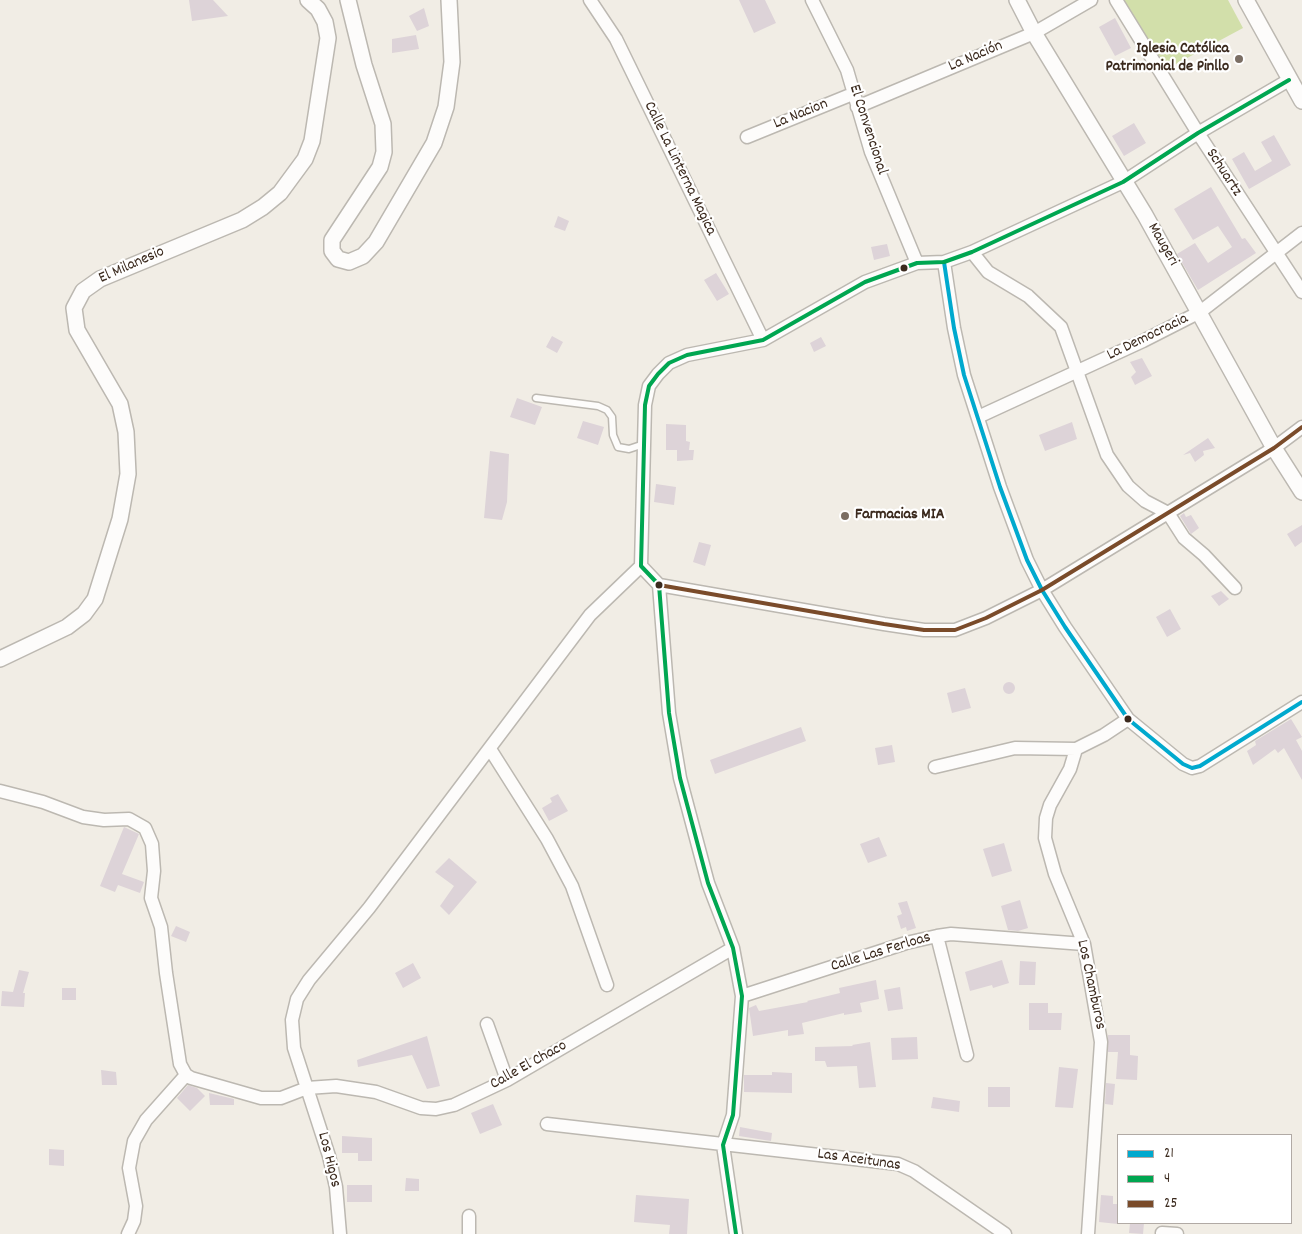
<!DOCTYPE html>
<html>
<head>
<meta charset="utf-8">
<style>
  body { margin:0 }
  #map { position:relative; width:1302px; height:1234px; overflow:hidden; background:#f1ede5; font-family:Dekko,sans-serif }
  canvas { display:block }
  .legend { position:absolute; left:1117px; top:1134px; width:175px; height:90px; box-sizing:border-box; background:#fff; border:1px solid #b1aaa5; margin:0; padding:6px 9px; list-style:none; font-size:15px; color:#3b2a1e }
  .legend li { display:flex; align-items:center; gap:10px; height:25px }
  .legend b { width:25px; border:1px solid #b1aaa5 }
</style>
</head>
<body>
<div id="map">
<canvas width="1302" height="1234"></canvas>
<ul class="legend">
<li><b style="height:6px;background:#00a9ce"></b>21</li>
<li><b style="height:6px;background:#00a651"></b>4</li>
<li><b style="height:6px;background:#7a4b2a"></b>25</li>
</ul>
</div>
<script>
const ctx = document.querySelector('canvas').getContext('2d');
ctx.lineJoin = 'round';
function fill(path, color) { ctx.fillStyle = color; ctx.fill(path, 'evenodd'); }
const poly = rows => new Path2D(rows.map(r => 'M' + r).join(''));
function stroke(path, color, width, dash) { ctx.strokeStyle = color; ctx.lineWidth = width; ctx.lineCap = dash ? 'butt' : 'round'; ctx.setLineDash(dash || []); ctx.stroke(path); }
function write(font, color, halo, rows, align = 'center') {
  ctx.font = font + ' Dekko,sans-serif'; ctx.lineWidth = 4.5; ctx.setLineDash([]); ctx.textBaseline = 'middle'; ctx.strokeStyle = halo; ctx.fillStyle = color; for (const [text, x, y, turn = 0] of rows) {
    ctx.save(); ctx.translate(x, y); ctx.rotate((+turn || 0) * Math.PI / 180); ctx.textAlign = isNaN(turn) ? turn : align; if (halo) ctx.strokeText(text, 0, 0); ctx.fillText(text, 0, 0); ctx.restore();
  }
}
fill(poly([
  [1122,0,1228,0,1243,28,1161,72]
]), '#d2dfaa');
fill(poly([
  [189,0,213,0,228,16,192,21],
  [739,0,765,0,776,23,754,33],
  [424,8,429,26,417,31,409,16],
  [1115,18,1131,48,1115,56,1099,27],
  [416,35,419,49,392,53,392,39],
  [1134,123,1146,143,1124,156,1112,136],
  [1274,135,1291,165,1249,189,1232,159,1244,152,1255,171,1272,161,1261,142],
  [1211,187,1242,239,1245,238,1256,253,1198,290,1177,254,1195,243,1208,263,1232,247,1218,226,1193,240,1174,209],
  [558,216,569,221,565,231,554,227],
  [887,244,890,256,874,260,871,247],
  [716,273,729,294,717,301,704,280],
  [552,336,563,342,557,353,546,347],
  [821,337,826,346,814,352,810,343],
  [1142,358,1152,376,1135,385,1131,377,1136,372,1130,362],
  [517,398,542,407,535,425,510,417],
  [583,421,604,427,598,445,577,438],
  [1072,422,1077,439,1045,451,1039,435],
  [666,424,686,425,686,441,690,442,689,450,694,450,693,460,677,461,677,450,666,450],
  [1208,438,1215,448,1203,451,1204,455,1195,462,1190,453,1183,455],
  [490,451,509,454,507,502,502,520,484,518],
  [656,484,676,487,674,505,654,502],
  [1184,513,1186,517,1191,515,1199,528,1191,534,1180,516],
  [1302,525,1302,542,1295,547,1287,534],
  [699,542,711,545,705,566,693,562],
  [1221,591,1229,599,1219,606,1211,596],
  [1170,609,1181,629,1167,637,1156,617],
  '1003 688a6 6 0 1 1 12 0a6 6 0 1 1-12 0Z',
  [965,688,971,708,952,713,947,693],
  [1291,719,1302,737,1296,740,1302,751,1302,780,1284,748,1278,753,1275,749,1253,765,1247,751,1256,745,1255,741],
  [801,727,806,741,715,774,710,760],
  [892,745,895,762,878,765,875,748],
  [558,794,568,811,549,821,542,808,552,802,550,798],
  [124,827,139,834,122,874,144,882,140,893,118,885,115,892,100,886],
  [879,837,887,856,868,863,860,844],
  [1004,843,1012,871,992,877,983,849],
  [449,858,477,882,449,915,440,906,454,886,435,872],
  [1020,900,1028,928,1018,931,1008,930,1001,906],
  [907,901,916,928,907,931,906,927,901,929,897,916,902,914,898,903],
  [176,926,190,932,186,942,171,936],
  [1002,960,1009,983,993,988,992,985,970,991,965,972],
  [1020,961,1036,962,1035,985,1019,985],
  [413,963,421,978,403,988,395,973],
  [19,970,29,972,23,993,25,993,24,1007,1,1006,2,991,13,992],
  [876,980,879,999,860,1003,862,1012,844,1015,844,1013,802,1023,804,1034,788,1036,788,1030,753,1036,749,1008,756,1005,759,1011,808,1002,807,1001,840,993,839,988],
  [900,987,903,1009,888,1011,884,990],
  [62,988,76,988,76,1000,62,1000],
  [1029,1003,1048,1003,1048,1013,1062,1013,1061,1030,1029,1030],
  [1108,1035,1130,1035,1130,1055,1138,1056,1137,1080,1116,1079,1118,1052,1108,1052],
  [427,1036,440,1086,427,1089,412,1055,358,1067,357,1060],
  [917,1037,918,1059,892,1060,891,1038],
  [870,1042,876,1087,859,1088,857,1066,827,1067,825,1061,815,1061,815,1047,853,1046,852,1045],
  [1059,1067,1078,1069,1073,1108,1055,1107],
  [101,1070,116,1072,117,1085,102,1085],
  [772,1072,792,1073,792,1093,744,1092,744,1075,772,1075],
  [1106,1083,1115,1084,1113,1105,1105,1104],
  [188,1085,197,1088,205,1096,190,1111,177,1098],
  [988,1087,1010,1087,1010,1107,988,1107],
  [209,1093,234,1099,234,1105,210,1105],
  [933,1097,960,1101,959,1112,931,1108],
  [493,1104,502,1125,480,1134,471,1113],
  [740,1127,772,1133,771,1141,739,1136],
  [342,1136,372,1138,372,1161,358,1161,358,1153,342,1153],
  [49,1149,64,1150,64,1166,49,1165],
  [406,1178,419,1179,419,1191,405,1191],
  [347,1185,372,1185,372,1202,347,1202],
  [636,1195,689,1199,687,1234,669,1234,670,1225,634,1222],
  [1101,1195,1113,1196,1113,1204,1118,1204,1118,1224,1099,1222],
  [1130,1223,1144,1223,1143,1234,1129,1233]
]), '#ddd3d8');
const service = poly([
  [536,398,598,406,607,410,612,417,613,435,618,447,629,449,644,444]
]);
const minor = poly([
  [590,0,616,39,763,340],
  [812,0,847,70,871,152,917,263],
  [1116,0,1198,133,1302,292],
  [857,107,1034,33,1091,0],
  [747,137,855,93],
  [972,252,988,272,1028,296,1061,327,1107,455,1128,486,1145,501,1168,513,1184,538,1204,555,1235,588],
  [944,262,954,328,964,375,1000,487,1027,560,1042,590,1065,627,1128,719,1183,764,1192,768,1200,766,1302,702],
  [978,417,1143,341,1200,312,1302,233],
  [659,585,884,624,924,630,955,630,986,618,1042,590,1274,448,1302,427],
  [490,749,547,839,572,886,607,985],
  [935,767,1015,748,1076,749],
  [0,791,43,802,83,817,104,820,129,819,145,828,152,844,154,871,151,898,161,927,166,973,180,1064,186,1075,191,1078,261,1098,281,1098,307,1088,336,1086,376,1092,421,1108,436,1109,454,1105,507,1080,733,948],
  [937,936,967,1055],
  [742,996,906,943,937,936,951,934,1084,944],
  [487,1024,507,1080],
  [547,1124,898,1164,914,1171,1005,1234],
  [1162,1233,1177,1234],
  [128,1234,134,1221,136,1206,129,1168,134,1141,146,1120,186,1075],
  [340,1234,336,1187,329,1156,294,1048,292,1020,297,999,309,980,369,908,590,615,641,566],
  [469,1234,469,1216],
  [736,1234,723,1145,733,1115,742,996,733,948,708,883,680,778,669,713,659,585,641,566,645,405,649,386,658,374,669,363,687,355,763,340,865,282,917,263,944,262,972,252,1123,182,1198,133,1289,80],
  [1088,1234,1101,1042,1084,944,1055,874,1045,838,1046,818,1050,805,1070,769,1076,749,1104,735,1128,719]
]);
const tertiary = poly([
  [348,0,364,65,383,124,384,152,380,167,332,240,332,251,338,259,349,262,363,256,376,242,434,143,446,107,452,62,449,0],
  [1017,0,1034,33,1145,215,1274,448,1302,492],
  [1246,0,1302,101],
  [0,659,67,627,84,614,95,599,120,519,128,474,126,432,120,404,77,330,74,308,83,291,100,279,242,220,263,207,280,193,305,159,312,141,328,38,325,22,318,9,308,0]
]);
stroke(service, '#bcb8b1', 9);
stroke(minor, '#bcb8b1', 15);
stroke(tertiary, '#bcb8b1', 18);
stroke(service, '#fdfcfb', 6);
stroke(minor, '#fdfcfb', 12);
stroke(tertiary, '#fdfcfb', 15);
stroke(poly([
  [944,262,954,328,964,375,1000,487,1027,560,1042,590,1065,627,1128,719,1183,764,1192,768,1200,766,1302,702]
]), '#00a9ce', 4);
stroke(poly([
  [736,1234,723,1145,733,1115,742,996,733,948,708,883,680,778,669,713,659,585,641,566,645,405,649,386,658,374,669,363,687,355,763,340,865,282,917,263,944,262,972,252,1123,182,1198,133,1289,80]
]), '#00a651', 4);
stroke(poly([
  [659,585,884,624,924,630,955,630,986,618,1042,590,1274,448,1302,427]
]), '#7a4b2a', 4);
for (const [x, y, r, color] of [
  [1239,59,5,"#7b6e64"],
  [904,268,4.5,"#3b2a1e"],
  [845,516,5,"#7b6e64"],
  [659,585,4.5,"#3b2a1e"],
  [1128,719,4.5,"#3b2a1e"]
]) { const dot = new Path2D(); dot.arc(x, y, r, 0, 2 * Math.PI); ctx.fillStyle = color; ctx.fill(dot); stroke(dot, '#fff', 2); }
write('bold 16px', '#3b2a1e', '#fff', [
  ["Iglesia Católica",1229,50],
  ["Patrimonial de Pinllo",1229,68],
  ["Farmacias MIA",855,516,"left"]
], 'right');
write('16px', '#3b2a1e', '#fff', [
  ["La Nación",976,57,-23],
  ["La Nacion",801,115,-22],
  ["El Convencional",867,130,72],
  ["Calle La Linterna Magica",679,169,64],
  ["Schuartz",1223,173,57],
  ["Maugeri",1162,245,60],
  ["El Milanesio",132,266,-24],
  ["La Democracia",1148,338,-26],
  ["Calle Las Ferloas",881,953,-17],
  ["Los Chamburos",1090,985,78],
  ["Calle El Chaco",529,1066,-29],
  ["Los Higos",328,1160,76],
  ["Las Aceitunas",859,1161,8]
]);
</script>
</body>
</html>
